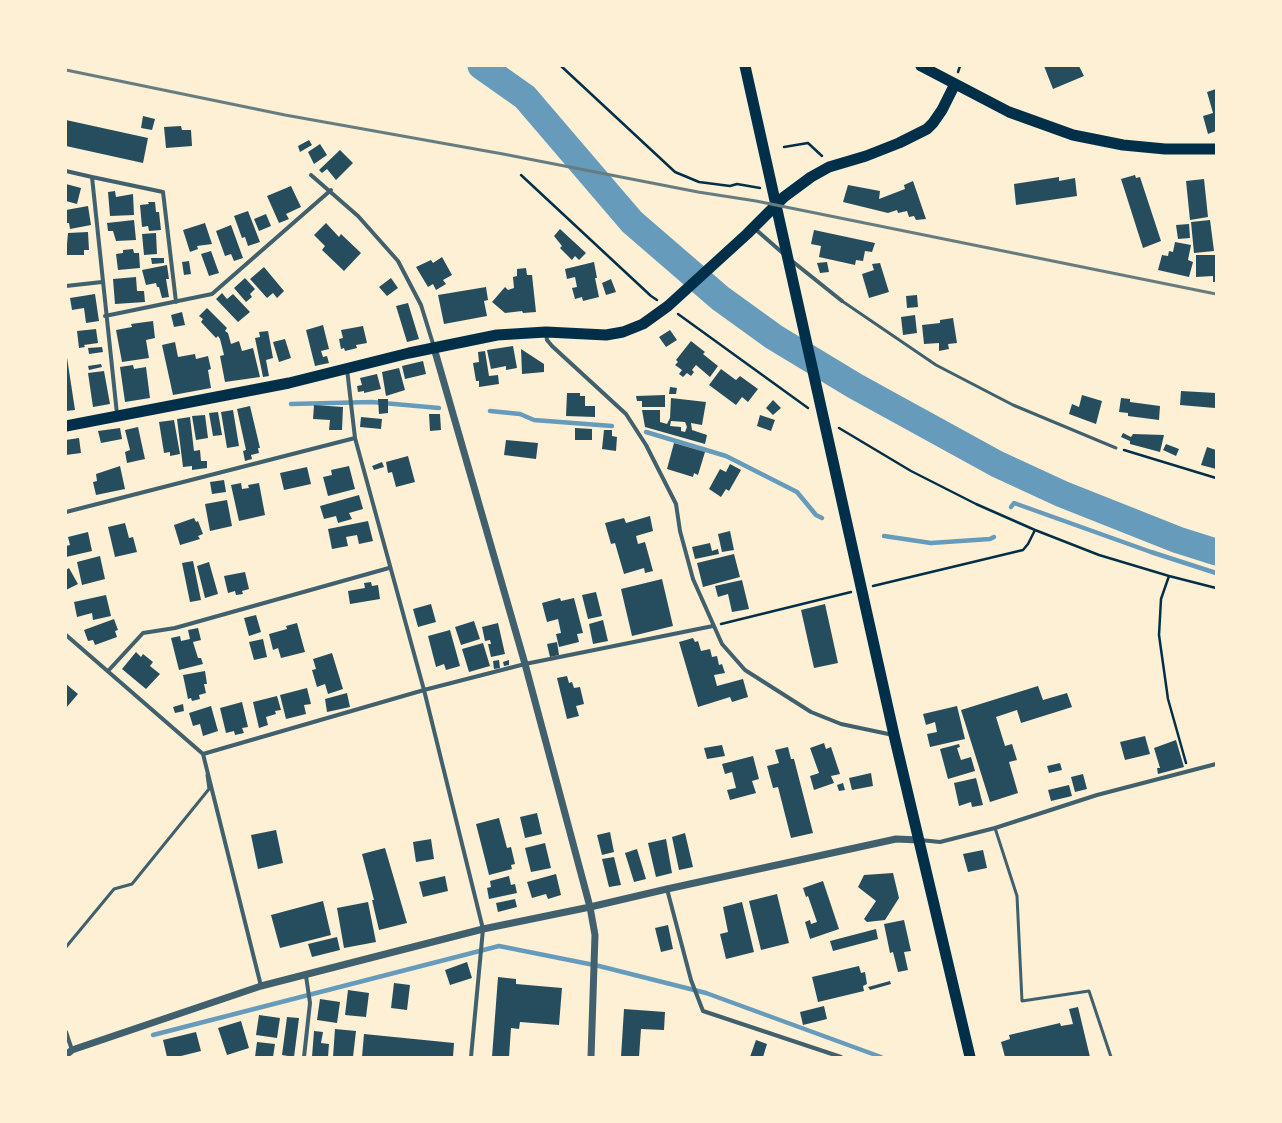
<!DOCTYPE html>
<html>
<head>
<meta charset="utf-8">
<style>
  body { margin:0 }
  #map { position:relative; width:1282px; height:1123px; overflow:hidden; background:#fdf0d5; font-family:"Space Grotesk",sans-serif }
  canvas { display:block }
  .frame { position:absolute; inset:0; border:67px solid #fdf0d5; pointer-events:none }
</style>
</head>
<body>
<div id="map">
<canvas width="1282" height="1123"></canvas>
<div class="frame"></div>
</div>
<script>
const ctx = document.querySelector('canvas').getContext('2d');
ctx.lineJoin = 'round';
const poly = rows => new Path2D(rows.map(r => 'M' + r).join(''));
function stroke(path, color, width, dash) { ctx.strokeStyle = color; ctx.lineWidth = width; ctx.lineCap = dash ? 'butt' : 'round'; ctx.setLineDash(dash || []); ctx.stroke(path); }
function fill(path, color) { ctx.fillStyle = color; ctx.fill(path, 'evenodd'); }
stroke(poly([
  [291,404,372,402,439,408],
  [490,411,520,414,534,420,612,426],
  [646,432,726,456,797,492,816,515,822,518],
  [1011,507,1014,503,1151,552,1216,573],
  [884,536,931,543,990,539,994,537],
  [153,1035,499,946,599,966,706,993,881,1057]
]), '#669bbc', 4.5);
stroke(poly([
  [481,66,525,97,632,222,720,298,774,337,855,386,997,464,1062,494,1178,540,1216,552]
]), '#669bbc', 27);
fill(poly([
  [1044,66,1079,66,1084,76,1053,89],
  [1216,89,1216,131,1208,134,1203,116,1213,113,1207,92],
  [143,116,155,119,152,130,141,128],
  [66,120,148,138,143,163,66,146],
  [181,126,182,130,191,130,192,146,166,148,164,127],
  [309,140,312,145,300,152,298,146],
  [320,144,327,155,314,164,308,152],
  [340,150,353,163,336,180,327,169,322,173,319,170],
  [1135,175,1136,178,1140,177,1161,241,1143,248,1121,179],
  [1059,177,1059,181,1075,178,1077,196,1016,205,1014,184],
  [1204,179,1208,217,1190,220,1186,181],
  [913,181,926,219,916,220,914,216,909,217,907,211,898,213,897,210,888,213,843,202,848,185,880,191,879,199,905,189,904,185],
  [66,184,81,188,77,204,66,201],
  [291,186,301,207,286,214,289,219,279,223,267,196],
  [115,191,116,197,133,194,134,215,110,216,108,192],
  [148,202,155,202,156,212,159,212,161,230,149,231,148,226,142,227,140,205,149,204],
  [88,206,91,225,70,229,69,223,66,223,66,210],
  [248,211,260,242,248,246,245,237,242,238,234,216],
  [266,214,271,226,259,231,254,219],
  [134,220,136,240,116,241,113,231,108,231,107,223],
  [1210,220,1214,251,1194,253,1191,222],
  [205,223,212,244,197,246,198,249,190,252,183,230],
  [326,223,339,237,341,234,361,253,344,271,322,250,325,246,314,235],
  [1189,224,1190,238,1178,239,1176,225],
  [231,225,243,258,234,261,231,254,225,256,216,231],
  [560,229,586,253,579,260,575,256,572,260,560,248,562,246,554,236],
  [814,230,875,243,872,252,865,251,863,261,856,260,855,265,819,257,821,246,811,244],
  [88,232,89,250,84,250,84,255,66,255,68,233],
  [156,233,157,254,144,255,142,234],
  [1175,242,1191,245,1188,260,1193,262,1189,277,1158,270,1162,255,1168,256,1169,251,1173,252],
  [133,249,134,253,139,253,140,268,118,270,116,254,123,253,123,250],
  [211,251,219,273,209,276,201,254],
  [1196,255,1216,255,1216,282,1213,282,1213,276,1196,277],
  [442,257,452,275,443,280,446,284,436,290,433,284,428,287,416,267,431,260,433,263],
  [151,258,164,258,164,263,152,264],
  [189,261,191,274,184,275,182,262],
  [594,262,597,278,595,278,599,297,583,301,582,297,575,299,572,288,577,287,575,277,567,279,565,269],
  [827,262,829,272,820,273,817,263],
  [880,263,889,292,869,298,862,274,874,270,872,264],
  [167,265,169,279,166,279,169,297,162,298,159,287,157,287,156,283,146,285,142,270],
  [264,267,284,291,277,298,273,293,267,298,250,279],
  [526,268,527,275,532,275,536,312,523,313,522,311,505,313,492,302,505,287,508,290,514,288,513,277,517,276,517,269],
  [136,277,137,291,144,291,145,302,115,304,113,279],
  [245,278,255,289,250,294,252,297,246,302,234,288],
  [391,278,398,288,387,296,379,287],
  [611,279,616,292,606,295,602,283],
  [486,287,488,300,484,301,487,316,444,324,438,295],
  [222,293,227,299,233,294,250,312,238,322,216,299],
  [95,294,99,321,86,323,84,308,72,310,70,298],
  [917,295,918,307,907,308,906,296],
  [408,303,419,339,407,342,396,306],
  [207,308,227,328,225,331,228,333,231,344,239,341,242,351,253,348,260,377,225,382,220,356,224,355,220,339,218,336,216,338,201,322,203,319,199,316],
  [182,312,185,325,174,327,171,315],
  [915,315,917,333,903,335,901,317],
  [953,318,957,343,948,344,949,349,939,351,939,343,924,344,922,325,940,323,940,320],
  [153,321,155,338,146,340,149,358,122,362,116,330,132,327,131,324],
  [323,325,329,349,321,351,323,357,327,356,329,363,315,366,306,330],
  [363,326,367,343,356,345,357,348,345,351,344,348,341,349,339,339,343,338,341,330],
  [96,329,98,343,84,345,85,347,79,348,77,331],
  [670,330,677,340,666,347,659,337],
  [268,331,273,358,266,360,269,376,263,377,255,338,260,337,259,332],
  [285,339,291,358,279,362,273,342],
  [691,341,705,352,703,354,718,366,710,377,696,365,692,370,694,372,691,376,687,373,683,377,679,374,682,370,675,365,678,362,676,360],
  [175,342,178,357,195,354,196,359,208,356,211,369,208,370,211,388,173,395,162,345],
  [513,346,517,368,506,370,506,366,491,369,487,350],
  [102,347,103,352,89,354,88,348],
  [521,349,544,364,544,372,522,374],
  [66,351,75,410,66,411],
  [485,351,489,376,498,375,499,384,479,387,479,381,476,381,473,363,479,362,478,352],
  [423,361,426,374,405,379,402,366],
  [101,364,102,367,89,370,88,366],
  [133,365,134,369,146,367,150,398,125,402,120,367],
  [399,368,405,390,386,396,382,372],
  [721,369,736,380,740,376,758,389,748,402,742,397,736,405,709,385],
  [104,371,110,404,93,407,88,373],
  [377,374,381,389,364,393,364,391,358,392,357,386,362,385,360,378],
  [670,387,677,388,676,394,669,394],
  [1181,391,1216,393,1215,408,1180,405],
  [567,393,580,393,580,396,585,396,585,406,595,406,595,417,566,416],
  [665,395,665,407,642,407,642,401,637,401,636,396],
  [1082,395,1102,401,1096,424,1069,414,1072,404,1079,407],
  [671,398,706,402,702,425,691,423,692,430,707,435,705,444,645,427,642,410,660,410,660,422,667,424,670,418],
  [671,421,685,422,687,427,685,432,681,431,681,427,670,426],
  [1121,398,1130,399,1130,402,1160,406,1159,420,1128,416,1128,413,1119,412],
  [378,399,388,399,388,413,379,414],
  [773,400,781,408,773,415,766,408],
  [314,405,343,407,342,430,329,430,330,420,313,419],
  [250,406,260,448,258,448,259,453,251,455,252,459,245,461,243,451,246,450,237,409],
  [233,410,239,446,227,448,221,412],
  [218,412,222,435,213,436,209,413],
  [429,414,440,414,441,430,430,431],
  [205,415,208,438,196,440,192,416],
  [760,415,775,420,771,431,757,426],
  [190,417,194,451,200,450,201,461,207,461,207,468,192,470,192,466,183,467,177,419],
  [361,417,382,419,381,429,360,427],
  [174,420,180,454,170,456,170,452,164,453,159,422],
  [138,427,145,459,127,463,125,452,130,450,125,430],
  [120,428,122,439,101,443,98,431],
  [575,428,592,429,592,440,575,440],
  [604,430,612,430,612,436,617,437,616,451,602,449],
  [1123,433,1131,437,1133,434,1164,435,1160,452,1130,444,1130,441,1121,437],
  [79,438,81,453,66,455,66,440],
  [506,440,538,443,536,459,504,455],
  [674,443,705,452,698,475,694,473,693,477,667,469],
  [1166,444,1179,449,1176,456,1163,450],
  [1207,447,1216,450,1216,469,1201,465],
  [408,456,415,482,396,487,392,472,388,473,386,462],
  [382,462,384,467,374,470,372,466],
  [730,464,741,470,729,491,726,489,721,497,709,489,720,469,726,472],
  [120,466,125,489,96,495,93,482,97,481,96,474],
  [349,466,355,489,328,496,323,477,332,475,331,470],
  [307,467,311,484,284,490,280,473],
  [224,480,226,492,212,494,210,482],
  [241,483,242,489,249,488,248,485,259,483,265,515,239,521,231,485],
  [359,495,363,509,349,513,352,519,338,523,336,516,324,519,320,506],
  [227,500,232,526,210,531,205,504],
  [650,516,653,531,636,536,638,544,645,542,653,571,645,573,644,568,624,574,615,543,611,544,605,523,624,518,626,523],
  [194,518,196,522,198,521,203,534,198,536,200,539,180,545,174,525],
  [368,521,373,541,359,544,357,535,346,537,348,546,332,549,328,529],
  [125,523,129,538,133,537,137,552,115,557,108,527],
  [730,531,734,550,722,552,718,534],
  [88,532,92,551,66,557,66,546,70,545,68,537],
  [710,543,712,551,718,549,719,554,695,559,692,547],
  [734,554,740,577,703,587,697,563],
  [100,556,105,579,82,585,77,562],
  [193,561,201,600,190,602,182,563],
  [209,562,218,594,205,598,197,566],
  [69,568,78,584,66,590,66,570],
  [245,572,249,589,242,591,243,594,236,595,235,591,228,593,224,576],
  [662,579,673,626,632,636,621,589],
  [742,580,749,609,732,612,728,594,718,597,715,586],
  [371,582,372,586,378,585,380,599,350,604,348,591,365,588,364,583],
  [596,592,602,616,588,619,582,595],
  [106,595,111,616,93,620,92,613,77,617,74,602],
  [560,598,561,601,574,598,583,633,577,634,579,642,559,647,556,634,561,633,558,619,547,622,542,603],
  [431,604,436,622,418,627,413,609],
  [825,604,838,663,814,668,801,610],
  [256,615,261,632,249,636,244,618],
  [114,619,118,630,115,631,117,637,95,645,93,640,88,641,84,630],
  [603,620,608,641,593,644,589,624],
  [474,621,480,639,461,645,455,627],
  [297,623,305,652,281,658,278,648,273,650,269,634,287,629,286,626],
  [498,623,505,654,491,657,488,644,491,644,490,640,485,641,482,627],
  [198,628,201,640,193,642,198,658,201,658,203,664,179,670,171,638,180,636,181,641,190,639,188,630],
  [450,630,460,666,446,670,444,664,436,667,428,636],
  [693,638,695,642,698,641,701,651,710,649,712,657,717,656,719,665,722,664,725,673,714,675,717,686,743,679,748,697,732,702,730,697,698,707,679,642],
  [263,639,267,657,254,660,249,642],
  [557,642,559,655,550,657,547,644],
  [483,643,490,666,469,672,462,649],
  [136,652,141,657,143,654,153,662,150,666,160,674,146,689,122,669],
  [332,653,343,689,328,694,325,684,317,687,312,670,316,669,313,659],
  [499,660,500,668,494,669,493,661],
  [509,660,509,665,504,666,503,662],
  [205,671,207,684,204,684,206,693,199,695,200,699,192,701,191,698,188,699,183,675],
  [567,676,569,683,572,682,574,688,580,687,584,704,576,706,579,716,567,719,557,678],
  [66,684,78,694,66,708],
  [1038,686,1043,700,1067,693,1072,707,1021,723,1017,710,996,717,1005,746,1012,744,1017,760,1009,762,1018,793,990,802,961,710],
  [307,688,311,704,304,705,306,714,286,719,280,695],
  [347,693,350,707,327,712,325,699],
  [277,696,281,710,275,711,276,714,266,717,268,725,259,728,253,702],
  [242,702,248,727,242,728,244,733,235,735,234,731,226,733,220,708],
  [183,704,184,711,175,713,173,707],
  [211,706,218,731,203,736,200,724,193,726,189,713],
  [957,706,965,739,930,747,927,734,937,732,935,722,926,725,923,714],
  [1145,736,1150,754,1125,760,1120,742],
  [1176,740,1184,767,1158,774,1157,768,1160,768,1154,748],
  [824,743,826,749,831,747,840,774,831,776,834,783,814,790,810,776,819,773,810,748],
  [959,744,960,747,957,748,961,760,971,757,975,771,948,779,940,749],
  [722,745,725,756,707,759,704,748],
  [788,747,791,759,794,759,813,833,791,838,778,787,773,788,767,766,779,763,775,750],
  [753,756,759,779,752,781,756,793,730,800,727,790,736,788,732,772,725,774,722,764],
  [1060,763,1062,770,1049,773,1047,766],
  [871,773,873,786,852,790,849,778],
  [1083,774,1087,789,1075,792,1071,777],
  [976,778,983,805,972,807,971,802,959,806,954,783],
  [843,783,845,790,839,791,837,785],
  [1069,785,1072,796,1051,801,1048,790],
  [537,813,542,834,525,838,520,817],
  [499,818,507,848,511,847,515,864,511,865,512,869,489,875,476,824],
  [276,830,283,863,258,869,251,835],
  [610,832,614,852,602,855,597,835],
  [685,833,693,867,679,870,672,837],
  [431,839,434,859,416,862,413,842],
  [666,839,672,873,656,877,648,843],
  [545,843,551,868,531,872,525,848],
  [385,848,407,923,379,930,372,900,374,900,362,854],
  [637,849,646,879,634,882,625,853],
  [983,850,987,868,968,872,963,854],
  [614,857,621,885,609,887,602,859],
  [893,873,899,898,885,920,867,922,864,919,876,901,858,887,864,875],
  [556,874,561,895,548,899,546,894,532,898,527,882],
  [445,876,448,891,423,897,419,882],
  [509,876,511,885,515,884,517,893,489,899,487,888,491,887,490,881],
  [823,881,839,929,810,939,805,922,810,920,811,924,817,922,808,896,806,897,803,888],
  [777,894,789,943,761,950,749,901],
  [515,899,517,907,498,912,496,903],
  [323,901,331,935,280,948,271,915],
  [368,902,376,942,344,948,337,908],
  [742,902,754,952,726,959,720,934,728,932,723,907],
  [904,920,911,951,904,952,908,970,898,972,893,952,890,953,884,924],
  [668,925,673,949,661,952,655,928],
  [876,929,878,939,833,951,830,941],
  [337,937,340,950,312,957,308,944],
  [467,962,472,978,450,985,445,970],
  [859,966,861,973,865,972,867,984,863,986,864,991,818,1002,812,977],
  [498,977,516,979,516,984,562,988,559,1025,520,1022,519,1029,511,1028,509,1057,492,1057],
  [890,981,891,984,870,990,868,987],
  [394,983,410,985,407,1010,391,1008],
  [348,990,369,993,366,1017,345,1015],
  [320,999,340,1002,337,1023,317,1020],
  [824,1006,827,1019,803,1025,800,1012],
  [1078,1007,1090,1057,1005,1057,1001,1042,1010,1039,1009,1035,1060,1023,1061,1026,1073,1024,1069,1009],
  [624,1009,665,1012,664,1030,641,1029,639,1057,621,1057],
  [259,1015,280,1018,277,1038,256,1035],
  [287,1017,299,1018,294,1057,282,1055],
  [241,1021,249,1048,227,1055,218,1028],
  [335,1029,356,1031,353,1057,333,1057],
  [314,1031,323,1032,321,1043,329,1044,328,1057,312,1057],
  [196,1032,201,1051,177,1057,167,1057,163,1040],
  [364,1034,454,1043,453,1057,362,1057],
  [756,1040,767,1044,763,1057,750,1057],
  [257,1042,275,1044,273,1057,255,1057]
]), '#264d5e');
stroke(poly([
  [561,66,675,172,699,182,730,186,737,184,760,188],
  [958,72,960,66],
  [784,147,808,143,822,156],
  [521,175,651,296,657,300],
  [678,314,808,408],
  [839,428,911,471,976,504,1035,530,1099,555,1169,576,1216,588],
  [1124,450,1216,478],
  [1169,576,1161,599,1159,635,1168,699,1186,763],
  [873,586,1023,550,1028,544,1035,530],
  [721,624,851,592]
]), '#003049', 2.5);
stroke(poly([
  [842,301,936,365,1013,405,1116,448],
  [995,828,1017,896,1022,1001,1089,991,1111,1057],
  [66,947,114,889,132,884,209,789,207,775]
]), '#3f606c', 3);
stroke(poly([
  [66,171,92,177,117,414],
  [311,175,358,216,398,261,421,305,434,347],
  [92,177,163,192,176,302],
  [754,228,785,255],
  [792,261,842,301],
  [66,286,102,282],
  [105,316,212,294,331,190],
  [546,333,547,340,552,346,626,414,646,445,676,504,680,531,693,579,722,644,745,670,811,712,841,724,893,735],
  [347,369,355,438,424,690,483,929,471,1057],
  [66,512,355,438],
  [66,635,203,754,261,986],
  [108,671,143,633,175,628,389,568],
  [203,754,424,690,525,664,713,626],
  [920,840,940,842,995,828,1097,795,1216,764],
  [667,889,691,980,703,1011,841,1057],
  [66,1032,72,1050],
  [304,1057,310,1003,306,976]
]), '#3f606c', 4);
stroke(poly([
  [434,348,525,664,590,907,595,935,591,1057],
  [66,1055,72,1050,261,986,483,929,590,907,667,889,896,839,919,840]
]), '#3f606c', 7);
stroke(poly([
  [745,66,894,735,970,1057],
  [921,66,1009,112,1073,135,1123,145,1165,149,1216,149],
  [66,426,289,383,409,353,497,335,546,332,606,335,623,332,643,324,668,306,747,234,784,197,811,177,829,167,866,156,899,143,927,129,933,123,942,110,955,84]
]), '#003049', 11);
stroke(poly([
  [66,70,285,115,503,154,698,192,756,201,1216,294]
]), '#657d81', 3);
</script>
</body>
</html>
